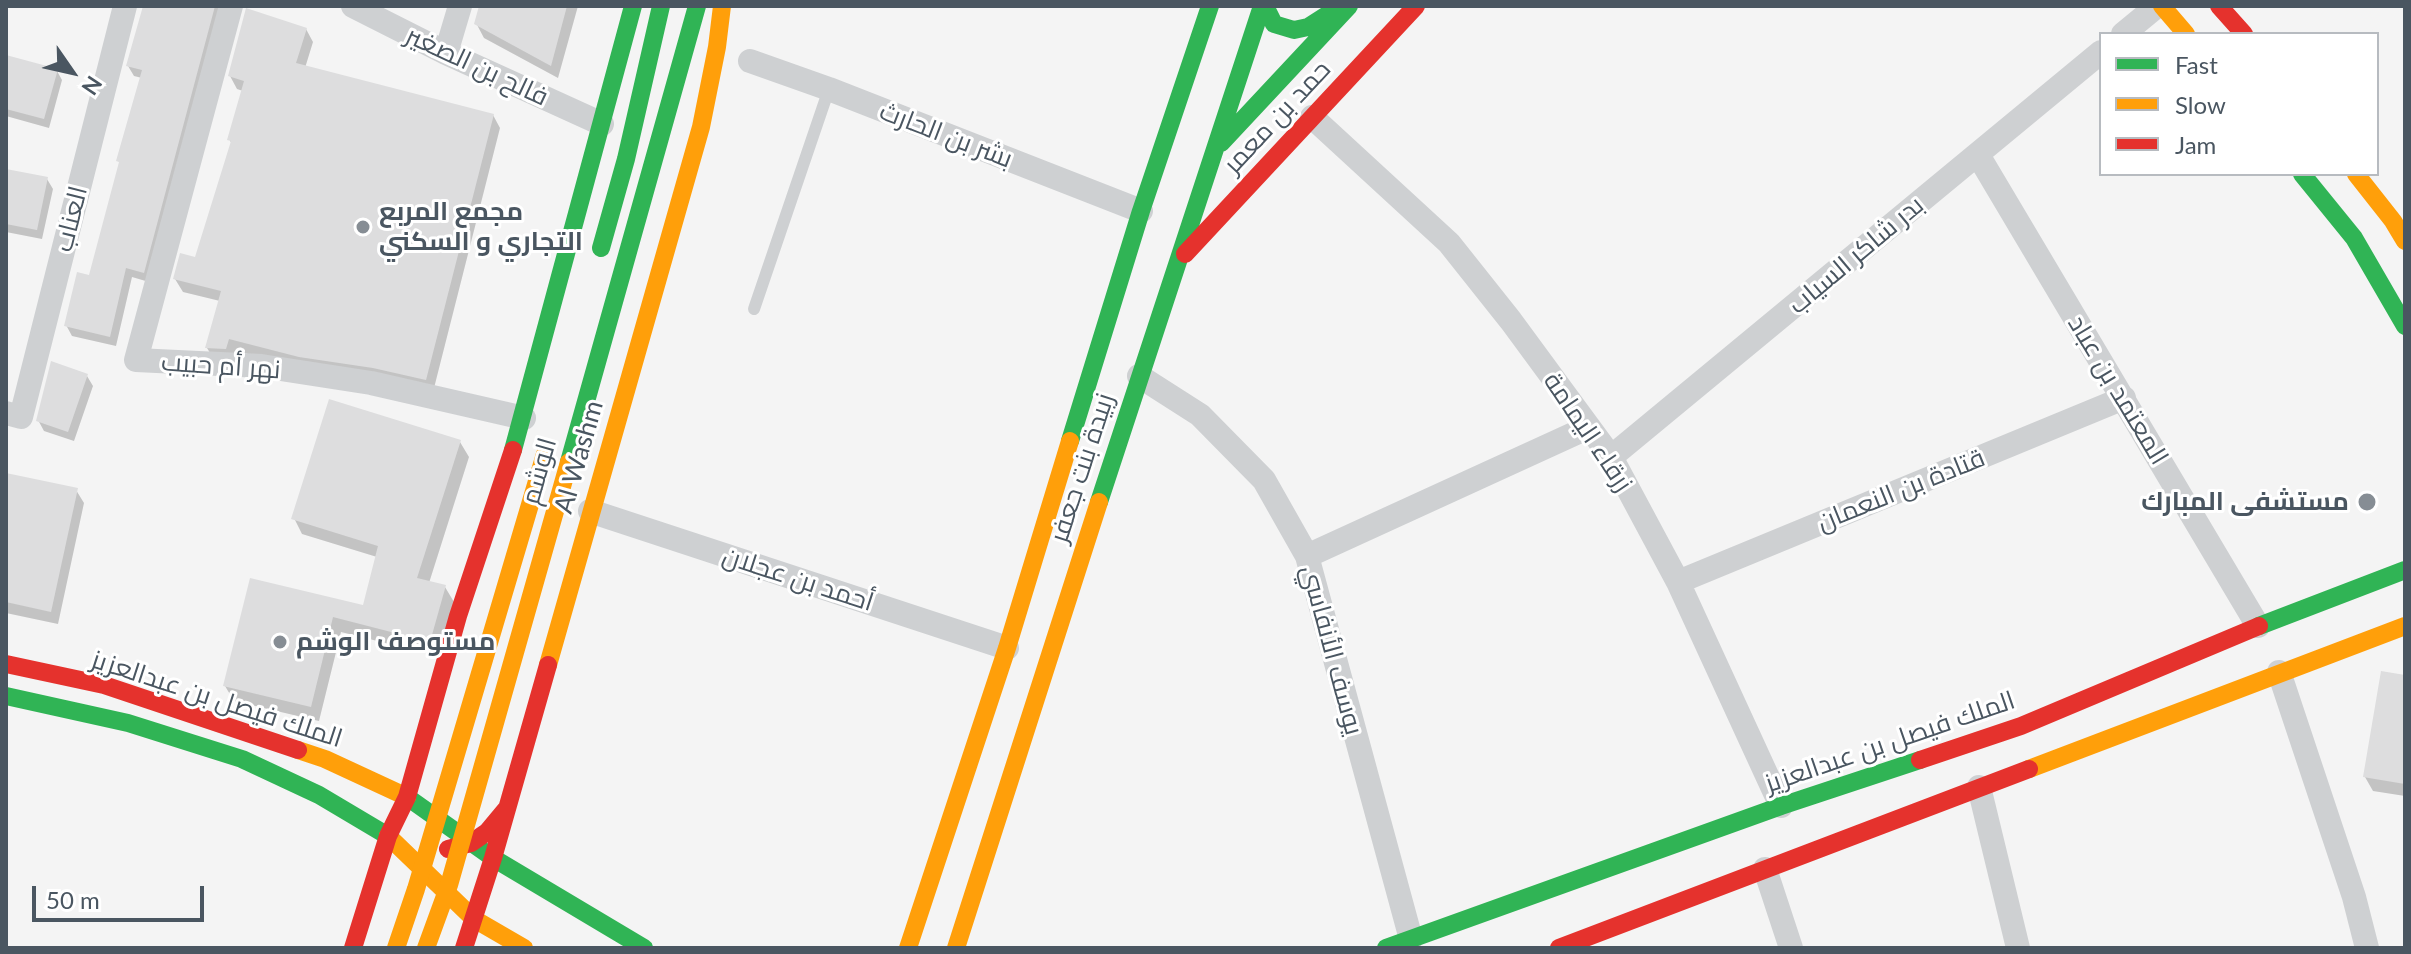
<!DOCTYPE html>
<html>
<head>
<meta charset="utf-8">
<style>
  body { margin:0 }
  #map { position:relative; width:2411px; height:954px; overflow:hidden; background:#f4f4f4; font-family:Lato,sans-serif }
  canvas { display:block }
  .frame { position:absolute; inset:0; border:8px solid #4a5661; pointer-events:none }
  .legend { position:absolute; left:2099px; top:32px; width:280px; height:144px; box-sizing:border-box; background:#fff; border:2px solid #b7bbc0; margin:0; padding:10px 14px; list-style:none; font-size:24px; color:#4a5661 }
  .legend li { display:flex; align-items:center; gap:16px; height:40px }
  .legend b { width:40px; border:2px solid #b7bbc0 }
  .north { position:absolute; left:32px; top:32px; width:80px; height:80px; -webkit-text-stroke:6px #fff; paint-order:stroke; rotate:124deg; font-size:22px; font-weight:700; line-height:32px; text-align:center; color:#4a5661 }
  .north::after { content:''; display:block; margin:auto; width:28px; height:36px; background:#4a5661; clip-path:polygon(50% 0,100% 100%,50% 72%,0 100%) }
  .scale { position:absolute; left:32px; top:886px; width:172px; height:36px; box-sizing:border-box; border:4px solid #4a5661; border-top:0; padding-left:10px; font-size:24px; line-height:28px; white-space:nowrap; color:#4a5661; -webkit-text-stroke:6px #fff; paint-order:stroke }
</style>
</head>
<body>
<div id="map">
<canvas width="2411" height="954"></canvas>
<div class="frame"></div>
<ul class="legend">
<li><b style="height:10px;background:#30b455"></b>Fast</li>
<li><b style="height:10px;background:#ff9f0a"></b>Slow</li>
<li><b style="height:10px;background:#e5322d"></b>Jam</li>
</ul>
<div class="north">N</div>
<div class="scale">50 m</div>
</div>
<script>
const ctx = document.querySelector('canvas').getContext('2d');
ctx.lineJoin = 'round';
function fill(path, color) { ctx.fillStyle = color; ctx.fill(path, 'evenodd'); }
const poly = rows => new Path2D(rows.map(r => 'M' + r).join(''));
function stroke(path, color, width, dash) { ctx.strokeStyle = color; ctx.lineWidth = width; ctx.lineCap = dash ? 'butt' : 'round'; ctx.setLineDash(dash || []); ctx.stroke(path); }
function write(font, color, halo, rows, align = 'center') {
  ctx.font = font + ' Lato,Cairo,sans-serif'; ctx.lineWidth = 6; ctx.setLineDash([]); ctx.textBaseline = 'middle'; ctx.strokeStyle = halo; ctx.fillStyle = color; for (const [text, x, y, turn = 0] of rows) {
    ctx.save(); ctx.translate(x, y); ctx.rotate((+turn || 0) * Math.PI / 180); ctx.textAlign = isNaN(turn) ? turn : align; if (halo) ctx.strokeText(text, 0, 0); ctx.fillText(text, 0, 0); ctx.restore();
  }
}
fill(poly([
  [145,6,226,6,149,282,132,277,116,346,72,336,66,325,91,278,142,78,134,76,128,66],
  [481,6,578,6,558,78,484,38,476,23],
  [306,29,313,42,305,68,493,115,500,128,433,392,308,369,236,351,233,362,215,361,207,348,220,301,183,292,175,279,197,260,232,144,229,139,243,91,237,89,230,76],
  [6,57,57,71,62,80,49,128,6,116],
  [6,171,47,179,53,189,42,239,6,232],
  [87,376,93,386,74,441,44,431,38,420],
  [460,442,469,457,429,583,445,587,454,602,438,656,341,632,319,721,234,701,225,686,252,580,364,607,377,557,302,534,294,518],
  [6,475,76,490,84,503,58,624,6,613],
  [2405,677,2405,796,2373,791,2365,777]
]), '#0003');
fill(poly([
  [143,6,215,6,144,273,126,268,110,337,64,326,77,272,89,275,119,162,116,161,142,70,126,66],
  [479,6,567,6,551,66,474,24],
  [246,8,307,28,296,63,494,114,426,380,373,368,299,357,229,339,226,349,205,348,221,291,173,279,180,253,195,257,231,141,227,140,244,81,228,76],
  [6,55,58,69,44,119,6,109],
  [6,169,48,177,37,230,6,224],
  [51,361,88,374,68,432,36,421],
  [329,399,461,440,417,578,446,585,430,642,333,617,311,707,223,686,250,578,363,605,378,546,291,519],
  [6,473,78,488,51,612,6,602],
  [2381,671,2405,675,2405,784,2363,777]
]), '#ddddde');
stroke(poly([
  [754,309,829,89]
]), '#ced0d2', 12);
stroke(poly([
  [231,6,136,360,261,366,371,383,524,418],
  [353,6,446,53,602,124],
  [2123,34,2157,6],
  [446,53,460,6],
  [750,61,829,89,1141,211],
  [1312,117,1449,243,1511,321,1611,457,1678,582,1781,806],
  [1978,155,2258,626],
  [1139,376,1200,415,1264,480,1307,556,1411,939],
  [6,413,21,417,125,6],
  [1611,457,2101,52],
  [590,511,1007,648],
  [1307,556,1589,427],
  [1678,582,2124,398],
  [2279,672,2354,897,2367,948],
  [1979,787,2018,948],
  [1765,869,1791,948]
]), '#ced0d2', 24);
stroke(poly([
  [1265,6,1274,24,1294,30,1308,27,1333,11],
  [1221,143,1349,6],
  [2302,174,2354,238,2405,326],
  [601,248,626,159,661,6],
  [1070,441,1141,211,1210,6],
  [513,450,633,6],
  [569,462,697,6],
  [1099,502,1262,6],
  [2259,626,2405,570],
  [6,696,128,723,242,759,319,795,388,836],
  [407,797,493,858,644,948],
  [1386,948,1781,806,1920,760]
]), '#30b455', 18);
stroke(poly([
  [2162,6,2186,34],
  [2356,174,2393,221,2405,241],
  [548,665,701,127,717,47,722,6],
  [298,750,325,759,407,797],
  [2029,769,2405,626],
  [388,836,474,919,524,948],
  [908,948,1007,648,1070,441],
  [956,948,1099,502]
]), '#ff9f0a', 18);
stroke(poly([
  [2219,6,2244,34],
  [1185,254,1416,6],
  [6,664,104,685,298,750],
  [1920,760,2021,726,2259,626],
  [448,849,471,843,487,832,507,808],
  [353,948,388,836,407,797,458,616,513,450],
  [464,948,493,858,548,665],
  [1559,948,2029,769]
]), '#e5322d', 18);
stroke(poly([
  [396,948,416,889,545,454],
  [426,948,449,885,569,462]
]), '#ff9f0a', 18);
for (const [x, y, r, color] of [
  [363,227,8,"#868d94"],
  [2367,502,10,"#868d94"],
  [280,642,8,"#868d94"]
]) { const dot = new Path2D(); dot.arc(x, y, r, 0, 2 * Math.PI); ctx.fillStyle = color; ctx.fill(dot); stroke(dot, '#fff', 3); }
write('26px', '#4a5661', '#fff', [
  ["فالح بن الصغير",477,66,25],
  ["حمد بن معمر",1277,117,-47],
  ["بشر بن الحارث",946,135,21],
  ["العناب",71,219,-76],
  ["بدر شاكر السياب",1856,255,-40],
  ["نهر أم حبيب",221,366,4],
  ["المعتمد بن عباد",2118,390,59],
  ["زرقاء اليمامة",1588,432,56],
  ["Al Washm",579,457,-74],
  ["زبيدة بنت جعفر",1082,468,-72],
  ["الوشم",539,471,-74],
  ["قتادة بن النعمان",1901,490,-22],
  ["أحمد بن عجلان",798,579,18],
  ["يوسف الأنفاسي",1332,650,75],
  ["الملك فيصل بن عبدالعزيز",217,699,18],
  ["الملك فيصل بن عبدالعزيز",1890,742,-19]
]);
write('bold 26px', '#4a5661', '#fff', [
  ["مجمع المربع",379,212],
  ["التجاري و السكني",379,242],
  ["مستشفى المبارك",2349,502,"right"],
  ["مستوصف الوشم",296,642]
], 'left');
</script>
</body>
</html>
